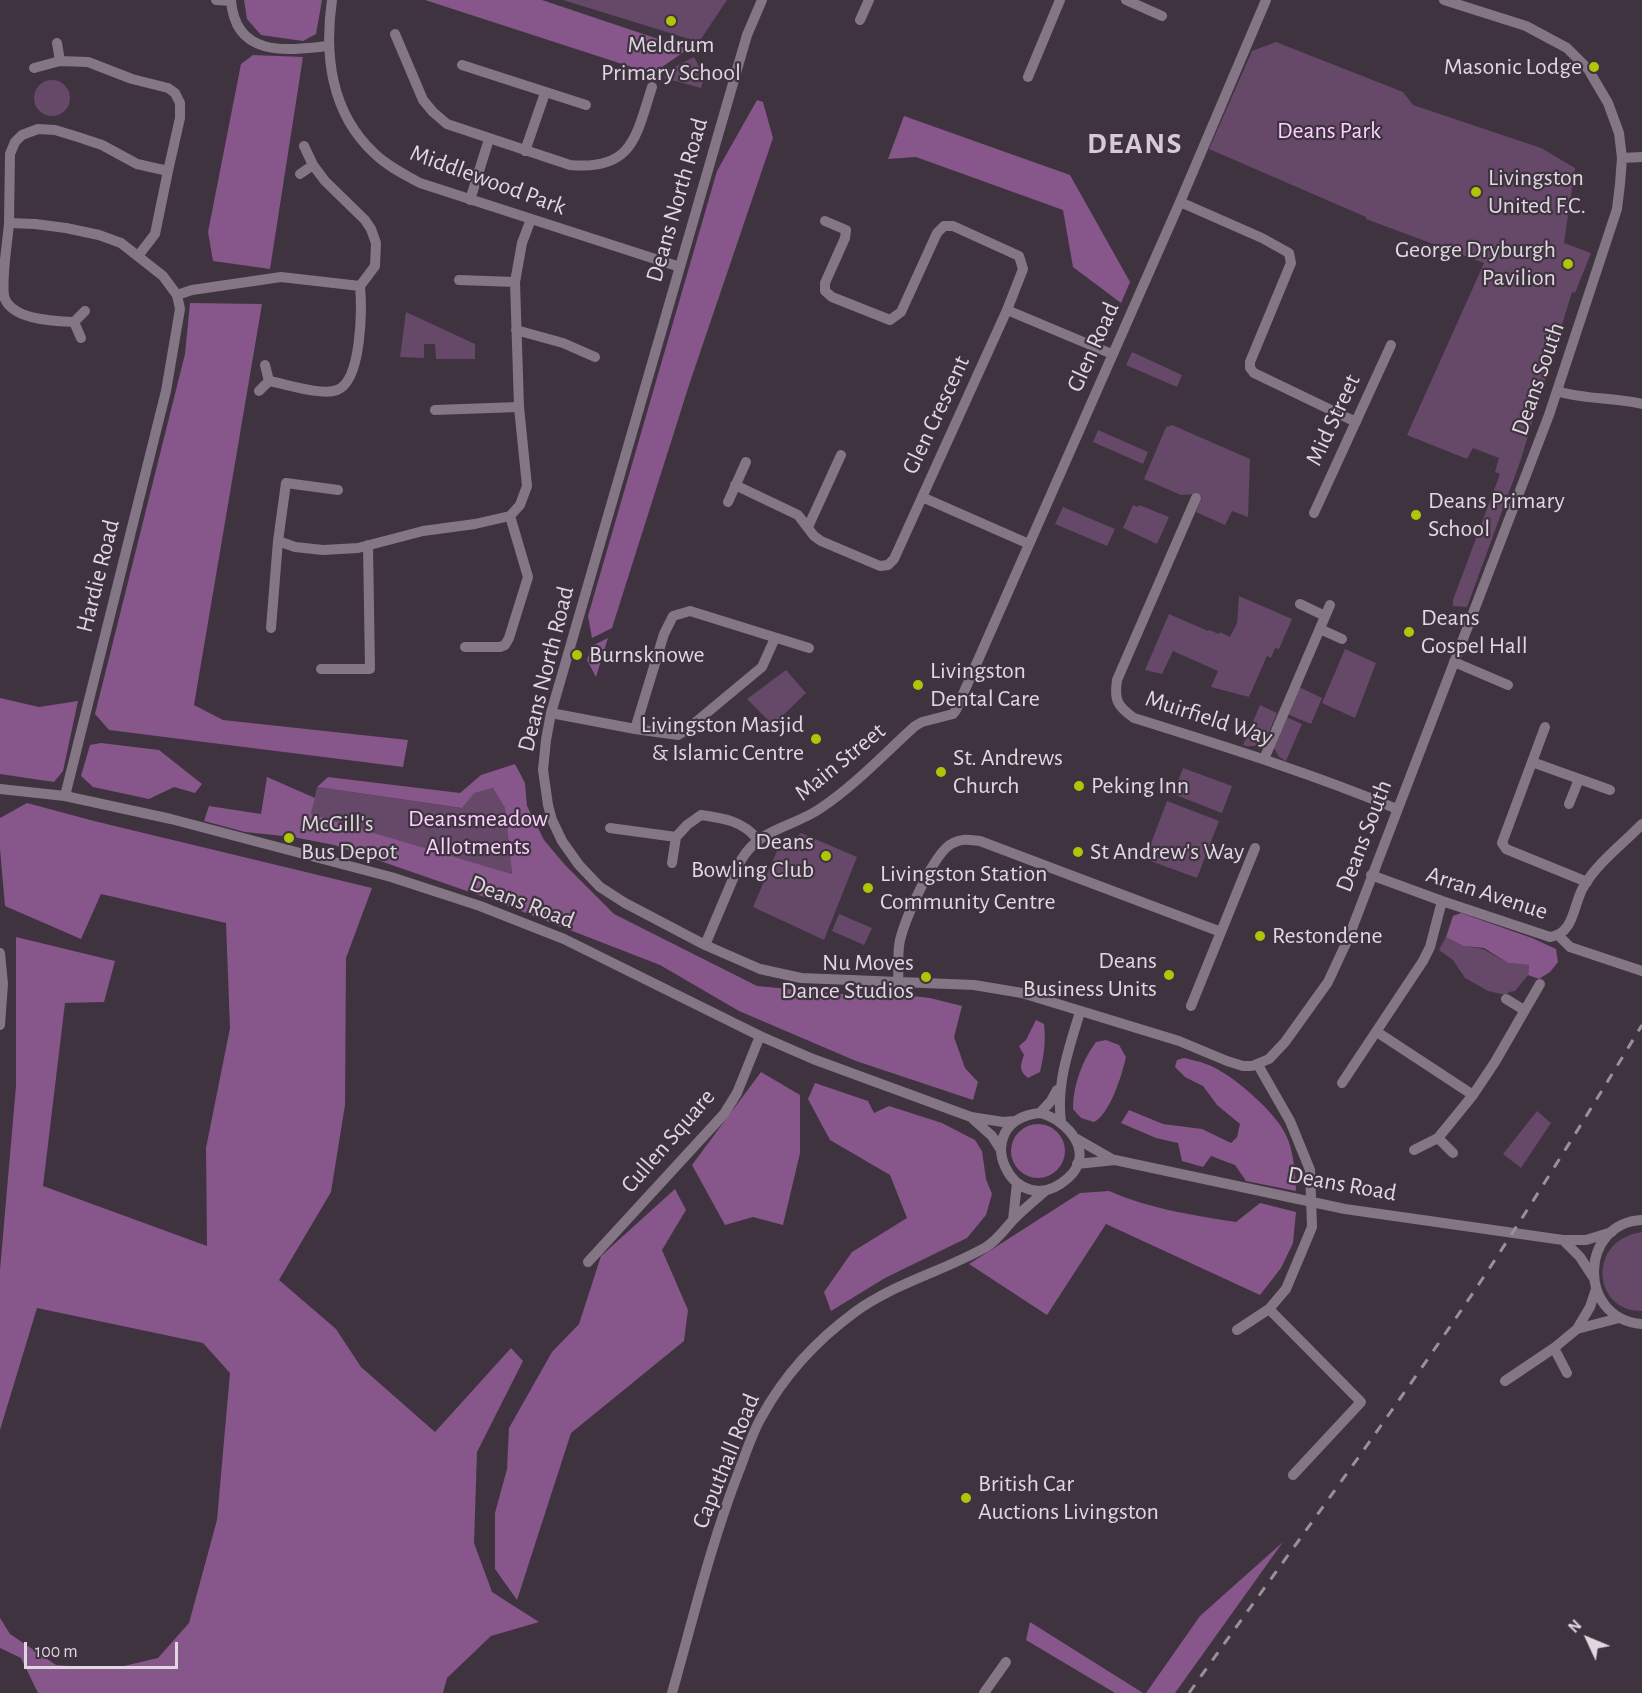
<!DOCTYPE html>
<html>
<head>
<meta charset="utf-8">
<style>
  body { margin:0 }
  #map { position:relative; width:1642px; height:1693px; overflow:hidden; background:#3f3340; font-family:"Alegreya Sans",sans-serif }
  canvas { display:block }
  .north { position:absolute; left:1558px; top:1609px; width:60px; height:60px; -webkit-text-stroke:4px #3f3340; paint-order:stroke; rotate:314deg; font-size:16px; font-weight:700; line-height:24px; text-align:center; color:#dfd8e0 }
  .north::after { content:''; display:block; margin:auto; width:21px; height:27px; background:#dfd8e0; clip-path:polygon(50% 0,100% 100%,50% 72%,0 100%) }
  .scale { position:absolute; left:24px; top:1642px; width:154px; height:27px; box-sizing:border-box; border:3px solid #dfd8e0; border-top:0; padding-left:8px; font-size:18px; line-height:21px; white-space:nowrap; color:#dfd8e0; -webkit-text-stroke:4px #3f3340; paint-order:stroke }
</style>
</head>
<body>
<div id="map">
<canvas width="1642" height="1693"></canvas>
<div class="north">N</div>
<div class="scale">100 m</div>
</div>
<script>
const context = document.querySelector('canvas').getContext('2d');
context.lineJoin = 'round';
function paint(path, color) {
  context.fillStyle = color;
  context.fill(path, 'evenodd');
}
function strokePath(path, color, width, dash) {
  context.strokeStyle = color;
  context.lineWidth = width;
  context.lineCap = dash ? 'butt' : 'round';
  context.setLineDash(dash || []);
  context.stroke(path);
}
function label(font, color, halo, rows, align = 'center') {
  context.font = font + ' "Alegreya Sans",sans-serif';
  context.lineWidth = 4.5;
  context.setLineDash([]);
  context.textBaseline = 'middle';
  context.strokeStyle = halo;
  context.fillStyle = color;
  for (const [text, x, y, turn = 0] of rows) {
    context.save();
    context.translate(x, y);
    context.rotate((+turn || 0) * Math.PI / 180);
    context.textAlign = isNaN(turn) ? turn : align;
    if (halo) context.strokeText(text, 0, 0);
    context.fillText(text, 0, 0);
    context.restore();
  }
}
const green = new Path2D(`
  M563,0h164l-28,42z
  M1276,42l127,50 10,13 128,43 34,20 -11,75 27,10 -16,40 -3,-1 -52,170 -53,145 -14,-1v-6l47,-126 -5,-2 4,-14 -26,-10 -6,11 -60,-24 77,-172 -118,-44v-2l-157,-68 43,-98z
  M694,57l11,20 -4,11 -37,-10 3,-7z
  M34 98a18 18 0 1 1 36 0a18 18 0 1 1-36 0Z
  M406,312l69,32v15h-39l-1,-15h-11v14l-24,-1z
  M1132,352l50,23 -5,12 -51,-22z
  M1172,425l78,34 -2,58 -16,-6 -7,14 -29,-13 6,-15 -7,-3 -14,1 -37,-16 22,-52z
  M1098,430l50,22 -5,12 -50,-22z
  M1133,505l5,2 1,-2 30,12 -12,27 -34,-16z
  M1063,507l52,22 -8,17 -52,-22z
  M1239,596l53,23 -13,30 -4,-1 -4,10 -4,-2 -18,41 -38,-10 7,-16 -45,-20 -11,23 -17,-4 24,-56 39,17 1,-1 10,4 1,-2 10,5 7,-14z
  M1345,649l31,14 -21,55 -33,-15z
  M786,670l20,23 -33,32 -26,-26z
  M1299,687l23,11 -11,26 -24,-10z
  M1260,705l17,8c-7,16 -12,39 -34,32z
  M1286,717l16,7 -16,37 -7,-4 -5,-9z
  M1183,768l49,18 -10,27 -49,-19z
  M317,787l144,21 13,-16 20,-4 11,20 7,66 -201,-60z
  M1167,801l52,20 -22,57 -52,-19z
  M801,833l56,24 -33,83 -71,-33 30,-70h14z
  M839,914l33,14 -8,17 -32,-14z
  M1446,937l17,9 20,3 25,14 21,2 -1,10 -13,16 -6,1 -3,3 -18,-4 -23,-13 -12,-18 -14,-10z
  M1537,1111l14,12 -30,45 -18,-14z
  M1642,1232v79c-49,1 -56,-71 0,-79z`);
const forest = new Path2D(`
  M244,0h78l-6,34 -13,7 -42,-6 -14,-16z
  M425,0h117l146,49 -26,18 -6,8z
  M253,55l50,2 -33,212 -57,-8 -5,-29 33,-168z
  M757,100l6,2 10,36 -83,244 -78,246 -20,10 -4,-22 129,-445z
  M904,116l166,59 60,107 -9,21 -48,-36 -10,-57 -147,-53 -28,2z
  M190,303l72,1 -68,401 29,15 185,20 -5,27 -294,-37 -14,-16 90,-360z
  M608,638l-12,39 -9,-17 5,-14z
  M0,698l39,9 39,-6 -15,70 -9,11 -54,-8z
  M101,743l58,7 43,34 -7,9 -21,-6 -25,12 -56,-12 -12,-11 9,-31z
  M515,764l10,19 2,23 17,34 21,25 49,49 143,72 84,8 46,-1 43,5 32,8 -8,31 11,31 13,14 -5,18 -117,-39 -117,-50 -79,-46 -170,-66 -156,-54 -41,-8 -48,-5 -41,-11 5,-15 52,8 6,-37 48,21 -4,16 201,60 -7,-66 -12,-20 -19,5 -12,15 -145,-21 11,-10 132,16 21,-18z
  M27,803l67,18 278,67 -26,70 -1,147 -14,87 -52,88 57,49 25,38 74,65 76,-84 12,13 -46,91 -3,91 18,49 47,30 -48,14 -44,42 -4,15h-405l-17,-35 -21,-10v-30l10,16 46,31 55,4 47,-11 31,-35 28,-103 13,-147 -27,-30 -166,-35 -37,122v-160l16,-184v-149l99,24 -11,41 -39,1 -22,183 164,60 -1,-98 24,-120 -4,-105 -125,-29 -20,45 -76,-33 -5,-57v-31z
  M1461,913l71,25 24,11 2,13 -8,10 -11,7 -11,-4 1,-10 -21,-2 -24,-15 -21,-2 -17,-9 7,-21z
  M1036,1020l8,4c2,17 0,31 -4,48l-12,6c-9,-7 -8,-12 -4,-23l-5,-9 7,-6z
  M1106,1040l13,5 7,12c-4,18 -16,57 -32,65l-13,-4 -8,-9c0,-24 9,-48 23,-67z
  M1184,1058c7,2 15,3 22,6 24,8 68,47 79,69 9,17 10,40 11,58l-50,-10 -11,-16 -24,-9 -8,11 -21,-6 -4,-18 -22,-5 -35,-15 8,-13 34,14 39,5 29,14 6,-6 3,-13 -23,-19 -14,-19 -18,-9 -10,-10 2,-7z
  M761,1072l39,23v58l-17,72 -30,-8 -28,8 -33,-60z
  M815,1083l53,18 6,12 15,-7 53,17 33,17 7,11 4,28 6,15 -6,21 -19,23 -82,40 -54,33 -7,-19 28,-40 55,-34 -17,-43 -60,-35 -22,-41z
  M1011 1151a27 27 0 1 1 54 0a27 27 0 1 1-54 0Z
  M675,1189l11,21 -24,40 26,60 -4,31 -113,92 -54,167 -22,-31v-56l12,-44 2,-41 43,-76 27,-28 22,-68z
  M1109,1191c41,18 83,24 127,31l24,-19 36,9 -3,31 -12,25 -21,27 -154,-71 -59,91 -78,-51 111,-71z
  M1283,1542l-108,151h-29l54,-77z
  M1030,1622l113,71h-28l-89,-53z`);
const minor = new Path2D(`
  M216,0l15,1
  M231,0c4,57 54,51 97,46
  M332,0c-8,55 -1,113 42,153 13,13 30,21 46,30l260,84
  M762,0l-15,35 -196,678 -5,27 -3,30 5,35 4,15 10,21 17,24 21,22 25,16 80,42 55,24 41,9 173,7 48,8 157,48 48,20 16,5h9l17,-7 16,-17 43,-60 20,-43 201,-524 68,-206 3,-25 2,-26 -3,-25 -11,-30 -20,-34 -21,-21 -41,-22 -82,-26
  M1126,0l36,16
  M860,20l9,-20
  M395,34l28,66 10,12 14,12 123,41c63,6 66,-29 82,-78
  M57,43l3,18
  M462,65l124,40
  M1028,77l32,-77
  M525,151l20,-58
  M1622,158l20,-1
  M300,174l13,-9
  M470,200l19,-61
  M1180,202l82,36 27,15 2,10 -41,99v6l4,5 102,49
  M9,223l1,-69 5,-12 7,-7 16,-6 17,1 23,7 24,8 35,19 31,7 12,-53v-15l-5,-10 -7,-5 -36,-9 -44,-17 -28,-1 -26,7
  M138,256l17,-22 13,-63
  M459,280l56,2
  M177,295l15,-5 89,-13 79,9 15,-20 1,-23 -5,-14 -6,-9 -40,-39 -12,-16 -9,-19
  M1007,310l105,44
  M74,322l7,16
  M516,330l47,13 32,14
  M265,365l4,16
  M259,391l10,-10c17,3 53,15 68,9 25,-9 25,-82 23,-104
  M1557,391c28,9 57,6 85,13
  M435,410l84,-3
  M735,485l63,30 16,21 7,5 59,25 8,-1 6,-6 113,-249 16,-41 -4,-13 -66,-30h-9l-7,7 -36,79 -11,8 -58,-23 -7,-6v-8l20,-45 1,-8 -21,-9
  M922,497l107,47
  M1196,498l-79,182c-3,20 0,26 17,38 89,28 177,55 263,91
  M728,502l18,-40
  M1314,513l77,-168
  M808,527l33,-72
  M278,541l17,6 28,3 35,-2 65,-17 52,-7 35,-8 10,-11 7,-19 -8,-79 -4,-125 7,-39 9,-24
  M1300,604l25,12
  M271,628l7,-87 8,-58 52,7
  M1320,629l22,10
  M465,647h35l5,-2 4,-7 19,-61 -18,-61
  M1454,662l54,23
  M321,669h49l-2,-124
  M551,713l84,16 43,6 7,-4 77,-64 13,-29
  M1545,727l-43,116 4,6 81,33
  M635,729l29,-95 9,-18 17,-5 119,37
  M1264,759l66,-154
  M1532,762l78,28
  M0,789l65,7 106,23 220,58 89,29 84,33 196,97 53,23 158,58 32,5 12,-1
  M65,796l101,-405 14,-82 -3,-14 -14,-19 -42,-33 -22,-8 -33,-7 -31,-4 -26,-1c-1,16 -9,63 -4,76 9,21 49,22 69,23l11,-11
  M1569,804l10,-25
  M610,828l66,9 11,-12 14,-10c22,3 42,6 56,24
  M672,863l4,-26
  M1371,875l71,26 108,36c25,-3 23,-34 34,-51 14,-24 39,-42 58,-62
  M1559,936l11,11 72,24
  M705,945l36,-85c20,-33 51,-32 80,-52 34,-23 63,-54 94,-82l7,-4 31,-8 3,-4 224,-508 86,-202
  M0,953l3,31 -3,41
  M898,983c1,-14 -1,-29 2,-43 5,-20 34,-89 53,-97 10,-5 17,-3 27,-2l241,91
  M1506,999l18,11
  M1191,1006l64,-158
  M1377,1032l96,63 22,-33 45,-78
  M1258,1065l32,56 20,49 2,57 -26,62 -17,20
  M1342,1083l81,-122 7,-14 12,-46
  M1040,1113c28,7 56,40 28,65 -54,49 -104,-57 -28,-65z
  M1040,1113l11,-12 6,-11
  M973,1119l19,17 9,14
  M1061,1122c-5,-38 8,-74 19,-110
  M1438,1138l15,15
  M1077,1139l35,20
  M1414,1150l24,-12 35,-43
  M1077,1164l38,-4 230,49 218,31h23l26,-8
  M1013,1220l4,-37
  M1642,1220c-63,3 -65,99 0,104
  M1563,1240l17,17 13,20
  M588,1262l136,-148 13,-21 23,-57
  M1596,1289l-6,18 -13,22 42,-11
  M1237,1330l32,-21 92,93 -68,73
  M1554,1348l13,25
  M1505,1381l49,-33 23,-19
  M672,1693c21,-74 39,-150 67,-222 7,-18 13,-38 23,-55 23,-42 55,-76 93,-104 40,-29 89,-41 131,-65 12,-7 19,-19 29,-29 9,-9 20,-18 30,-27
  M984,1693l22,-31`);
const rail = new Path2D(`
  M1189,1693c99,-139 201,-276 296,-418 54,-82 106,-166 157,-250`);
const markers = [
  [671,21,6,"#afc506"],
  [1594,67,6,"#afc506"],
  [1476,192,6,"#afc506"],
  [1568,264,6,"#afc506"],
  [1416,515,6,"#afc506"],
  [1409,632,6,"#afc506"],
  [577,655,6,"#afc506"],
  [918,685,6,"#afc506"],
  [816,739,6,"#afc506"],
  [941,772,6,"#afc506"],
  [1079,786,6,"#afc506"],
  [289,838,6,"#afc506"],
  [1078,852,6,"#afc506"],
  [826,856,6,"#afc506"],
  [868,888,6,"#afc506"],
  [1260,936,6,"#afc506"],
  [1169,975,6,"#afc506"],
  [926,977,6,"#afc506"],
  [966,1498,6,"#afc506"]
];
const poiNames = [
  ["Meldrum",671,45,"center"],
  ["Primary School",671,73,"center"],
  ["Masonic Lodge",1582,67,"right"],
  ["Livingston",1488,178],
  ["United F.C.",1488,206],
  ["George Dryburgh",1556,250,"right"],
  ["Pavilion",1556,278,"right"],
  ["Deans Primary",1428,501],
  ["School",1428,529],
  ["Deans",1421,618],
  ["Gospel Hall",1421,646],
  ["Burnsknowe",589,655],
  ["Livingston",930,671],
  ["Dental Care",930,699],
  ["Livingston Masjid",804,725,"right"],
  ["& Islamic Centre",804,753,"right"],
  ["St. Andrews",953,758],
  ["Church",953,786],
  ["Peking Inn",1091,786],
  ["McGill's",301,824],
  ["Bus Depot",301,852],
  ["Deans",814,842,"right"],
  ["Bowling Club",814,870,"right"],
  ["St Andrew's Way",1090,852],
  ["Livingston Station",880,874],
  ["Community Centre",880,902],
  ["Restondene",1272,936],
  ["Deans",1157,961,"right"],
  ["Business Units",1157,989,"right"],
  ["Nu Moves",914,963,"right"],
  ["Dance Studios",914,991,"right"],
  ["British Car",978,1484],
  ["Auctions Livingston",978,1512]
];
const parkNames = [
  ["Deans Park",1329,131],
  ["Deansmeadow",478,819],
  ["Allotments",478,847]
];
const streetNames = [
  ["Middlewood Park",488,180,20],
  ["Deans North Road",677,200,-74],
  ["Glen Road",1093,347,-66],
  ["Deans South",1538,379,-71],
  ["Glen Crescent",936,415,-65],
  ["Mid Street",1333,420,-65],
  ["Hardie Road",98,576,-76],
  ["Deans North Road",546,669,-76],
  ["Muirfield Way",1209,718,18],
  ["Main Street",840,762,-39],
  ["Deans South",1364,836,-69],
  ["Arran Avenue",1487,893,18],
  ["Deans Road",522,902,21],
  ["Cullen Square",668,1141,-49],
  ["Deans Road",1342,1184,10],
  ["Caputhall Road",726,1461,-68]
];
const districtNames = [
  ["DEANS",1135,144]
];
paint(green, '#664868');
paint(forest, '#87568a');
strokePath(minor, '#847685', 10);
strokePath(rail, '#9a909b', 3, [10, 10]);
for (const [x, y, r, color] of markers) {
  const dot = new Path2D();
  dot.arc(x, y, r, 0, 2 * Math.PI);
  context.fillStyle = color;
  context.fill(dot);
  strokePath(dot, '#3f3340', 2);
}
label('24px', '#dfd8e0', '#3f3340', poiNames, 'left');
label('24px', '#fcd1ff', '#3f3340', parkNames);
label('24px', '#dfd8e0', '#3f3340', streetNames);
context.letterSpacing = '1.5px';
label('bold 30px', '#d8c9d9', '#3f3340', districtNames);
context.letterSpacing = '0px';
</script>
</body>
</html>
